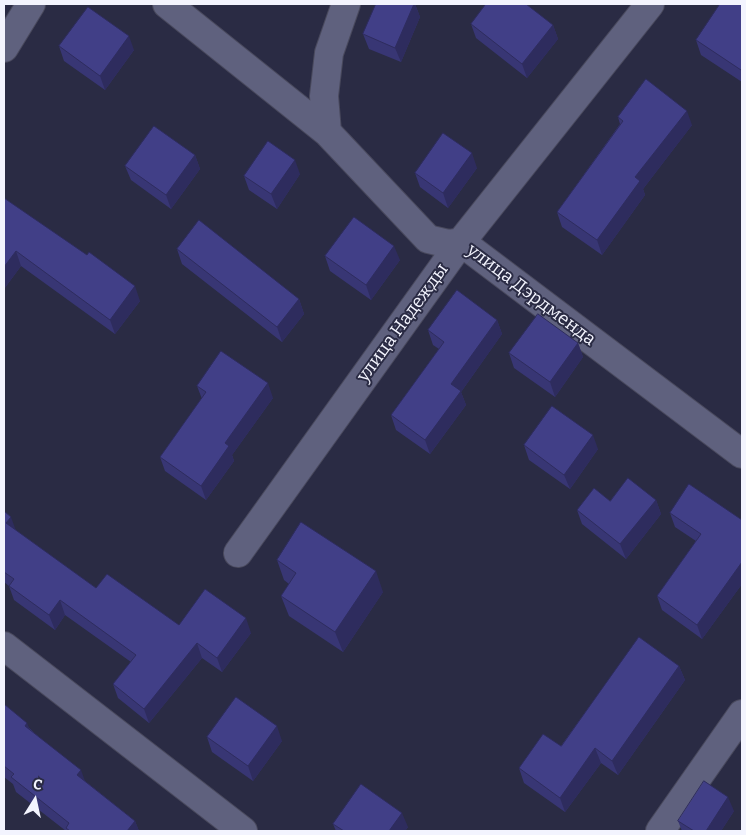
<!DOCTYPE html>
<html>
<head>
<meta charset="utf-8">
<style>
  body { margin:0 }
  #map { position:relative; width:746px; height:835px; overflow:hidden; background:#2a2b44; font-family:Bitter,serif }
  canvas { display:block }
  .frame { position:absolute; inset:0; border:5px solid #f3f4fe; pointer-events:none }
  .north { position:absolute; left:10px; top:775px; width:50px; height:50px; -webkit-text-stroke:4px #2a2b44; paint-order:stroke; rotate:10deg; font-size:14px; font-weight:700; line-height:20px; text-align:center; color:#f3f4fe }
  .north::after { content:''; display:block; margin:auto; width:18px; height:22px; background:#f3f4fe; clip-path:polygon(50% 0,100% 100%,50% 72%,0 100%) }
</style>
</head>
<body>
<div id="map">
<canvas width="746" height="835"></canvas>
<div class="frame"></div>
<div class="north">С</div>
</div>
<script>
const context = document.querySelector('canvas').getContext('2d');
context.lineJoin = 'round';
function strokePath(path, color, width, dash) {
  context.strokeStyle = color;
  context.lineWidth = width;
  context.lineCap = dash ? 'butt' : 'round';
  context.setLineDash(dash || []);
  context.stroke(path);
}
function paint(path, color) {
  context.fillStyle = color;
  context.fill(path, 'evenodd');
}
function label(font, color, halo, rows, align = 'center') {
  context.font = font + ' Bitter,serif';
  context.lineWidth = 4;
  context.setLineDash([]);
  context.textBaseline = 'middle';
  context.strokeStyle = halo;
  context.fillStyle = color;
  for (const [text, x, y, turn = 0] of rows) {
    context.save();
    context.translate(x, y);
    context.rotate((+turn || 0) * Math.PI / 180);
    context.textAlign = isNaN(turn) ? turn : align;
    if (halo) context.strokeText(text, 0, 0);
    context.fillText(text, 0, 0);
    context.restore();
  }
}
const street = new Path2D(`
  M167,4l160,128 101,107 21,5 12,-2 281,212
  M4,48l27,-44
  M327,132l-3,-36 5,-43 17,-49
  M238,553l223,-311 189,-238
  M4,646l239,185
  M660,831l82,-117`);
const wall = new Path2D(`
  M376,4h39l5,13 -19,45 -32,-13 -6,-15z
  M742,5v77l-41,-27 -5,-15z
  M471,24l82,1 5,14 -31,39 -51,-40z
  M59,46l75,4 -29,40 -41,-29z
  M618,117l74,8 -49,64 2,6 -43,60 -40,-28 -5,-15 63,-88z
  M195,155l5,14 -29,40 -40,-29 -6,-14z
  M477,168l-29,40 -28,-21 -5,-14z
  M300,174l-23,35 -28,-19 -5,-14z
  M4,198l136,103 -25,33 -94,-68 -17,23z
  M177,249l122,50 5,15 -22,28 -100,-78z
  M325,256l75,4 -29,40 -41,-29z
  M497,320l5,14 -41,58 5,13 -36,49 -34,-24 -5,-15 48,-66 -6,-4 -5,-15z
  M578,343l5,14 -28,40 -41,-29 -5,-15z
  M197,386l76,12 -41,57 2,6 -28,39 -41,-29 -5,-14 42,-58z
  M524,445l74,4 -28,40 -41,-29z
  M656,500l5,14 -35,45 -44,-35 -5,-14 33,-9z
  M4,511l12,20 80,57 83,37 72,8 -29,39 -20,-14 -53,65 -31,-25 -5,-14 18,-22 -66,-47 -10,15 -41,-30 -5,-14 -5,-4z
  M670,513l72,7v64l-40,55 -40,-29 -5,-14 39,-55 -21,-14z
  M277,560l106,32 -40,60 -54,-36 -8,-20 8,-12 -5,-4z
  M679,666l6,14 -67,95 -17,-12 -36,49 -41,-29 -5,-15 42,-22z
  M4,704l81,77 50,40 4,10h-73l-50,-39 -3,-8 -9,-7z
  M207,737l75,4 -29,40 -41,-29z
  M734,811l-13,20h-39l-4,-10z
  M333,824l75,3 -3,4h-69z`);
const shadedWall = new Path2D(`
  M414,4h1l5,13 -19,45 -6,-14z
  M553,25l5,14 -31,39 -5,-14z
  M129,36l5,14 -29,40 -5,-14z
  M687,111l5,14 -49,64 2,6 -43,60 -5,-15 38,-63z
  M472,153l5,15 -29,40 -5,-15z
  M195,155l5,14 -29,40 -5,-14z
  M295,160l5,14 -23,35 -6,-15z
  M394,246l6,14 -29,40 -5,-15z
  M16,251l5,15 -17,23v-22z
  M135,286l5,15 -25,33 -5,-14z
  M299,299l5,15 -22,28 -5,-15z
  M497,320l5,14 -41,58 5,13 -36,49 -5,-14 26,-56z
  M578,343l5,14 -28,40 -5,-15z
  M268,383l5,15 -41,57 2,6 -28,39 -5,-14 24,-43z
  M593,435l5,14 -28,40 -6,-14z
  M656,500l5,14 -35,45 -6,-15z
  M11,517l5,14 -10,-8z
  M742,562v22l-40,55 -5,-14z
  M376,571l7,21 -40,60 -8,-20z
  M60,600l5,15 -10,15 -6,-15z
  M246,618l5,15 -29,39 -5,-14z
  M197,643l5,15 -53,65 -5,-14z
  M679,666l6,14 -67,95 -6,-14z
  M27,723l6,14 -8,-11z
  M277,726l5,15 -29,40 -5,-15z
  M595,748l6,15 -36,49 -5,-14z
  M81,770l5,14 -9,-9z
  M728,797l6,14 -13,20h-15z
  M402,813l6,14 -3,4h-16z
  M135,821l4,10h-12z`);
const building = new Path2D(`
  M376,4h38l-19,44 -32,-14z
  M486,4h40l27,21 -31,39 -51,-40z
  M720,4h20l2,1v63l-1,2 -45,-30z
  M88,7l41,29 -29,40 -41,-30z
  M646,79l41,32 -52,66 5,4 -43,59 -40,-28 66,-91 -5,-4z
  M154,126l41,29 -29,40 -41,-29z
  M443,133l29,20 -29,40 -28,-20z
  M268,141l27,19 -24,34 -27,-18z
  M4,198l83,57 2,-3 46,34 -25,34 -94,-69 -12,16z
  M354,217l40,29 -28,39 -41,-29z
  M199,220l100,79 -22,28 -100,-78z
  M457,290l40,30 -46,64 10,7 -36,49 -34,-25 53,-73 -16,-12z
  M538,314l40,29 -28,39 -41,-29z
  M221,351l47,32 -43,60 4,3 -28,40 -41,-29 46,-65 -9,-6z
  M552,406l41,29 -29,40 -40,-30z
  M628,478l28,22 -36,44 -43,-34 17,-22 16,13z
  M689,484l53,36v42l-45,63 -40,-29 44,-62 -31,-21z
  M4,511l7,6 -5,6 90,65 11,-14 72,51 26,-36 41,29 -29,40 -20,-15 -53,66 -31,-25 23,-29 -76,-55 -11,15 -40,-29 5,-7 -10,-7z
  M301,522l75,49 -41,61 -54,-36 15,-23 -19,-13z
  M639,637l40,29 -67,95 -17,-13 -35,50 -41,-30 24,-34 18,12z
  M236,697l41,29 -29,40 -41,-29z
  M4,704l23,19 -2,3 56,44 -4,5 58,46 -8,10h-57l-4,-3 3,-5 -58,-46 3,-3 -10,-8z
  M704,781l24,16 -22,34h-12l-16,-10z
  M361,784l41,29 -13,18h-45l-11,-7z`);
const streetNames = [
  ["улица Дэрдменда",531,295,37],
  ["улица Надежды",403,323,-54]
];
strokePath(street, '#49495d', 30);
strokePath(street, '#5f617e', 28);
paint(wall, '#383674');
paint(shadedWall, '#2e2c5e');
paint(building, '#413f87');
strokePath(building, '#2e2c5e', 1);
label('18px', '#f3f4fe', '#2a2b44', streetNames);
</script>
</body>
</html>
